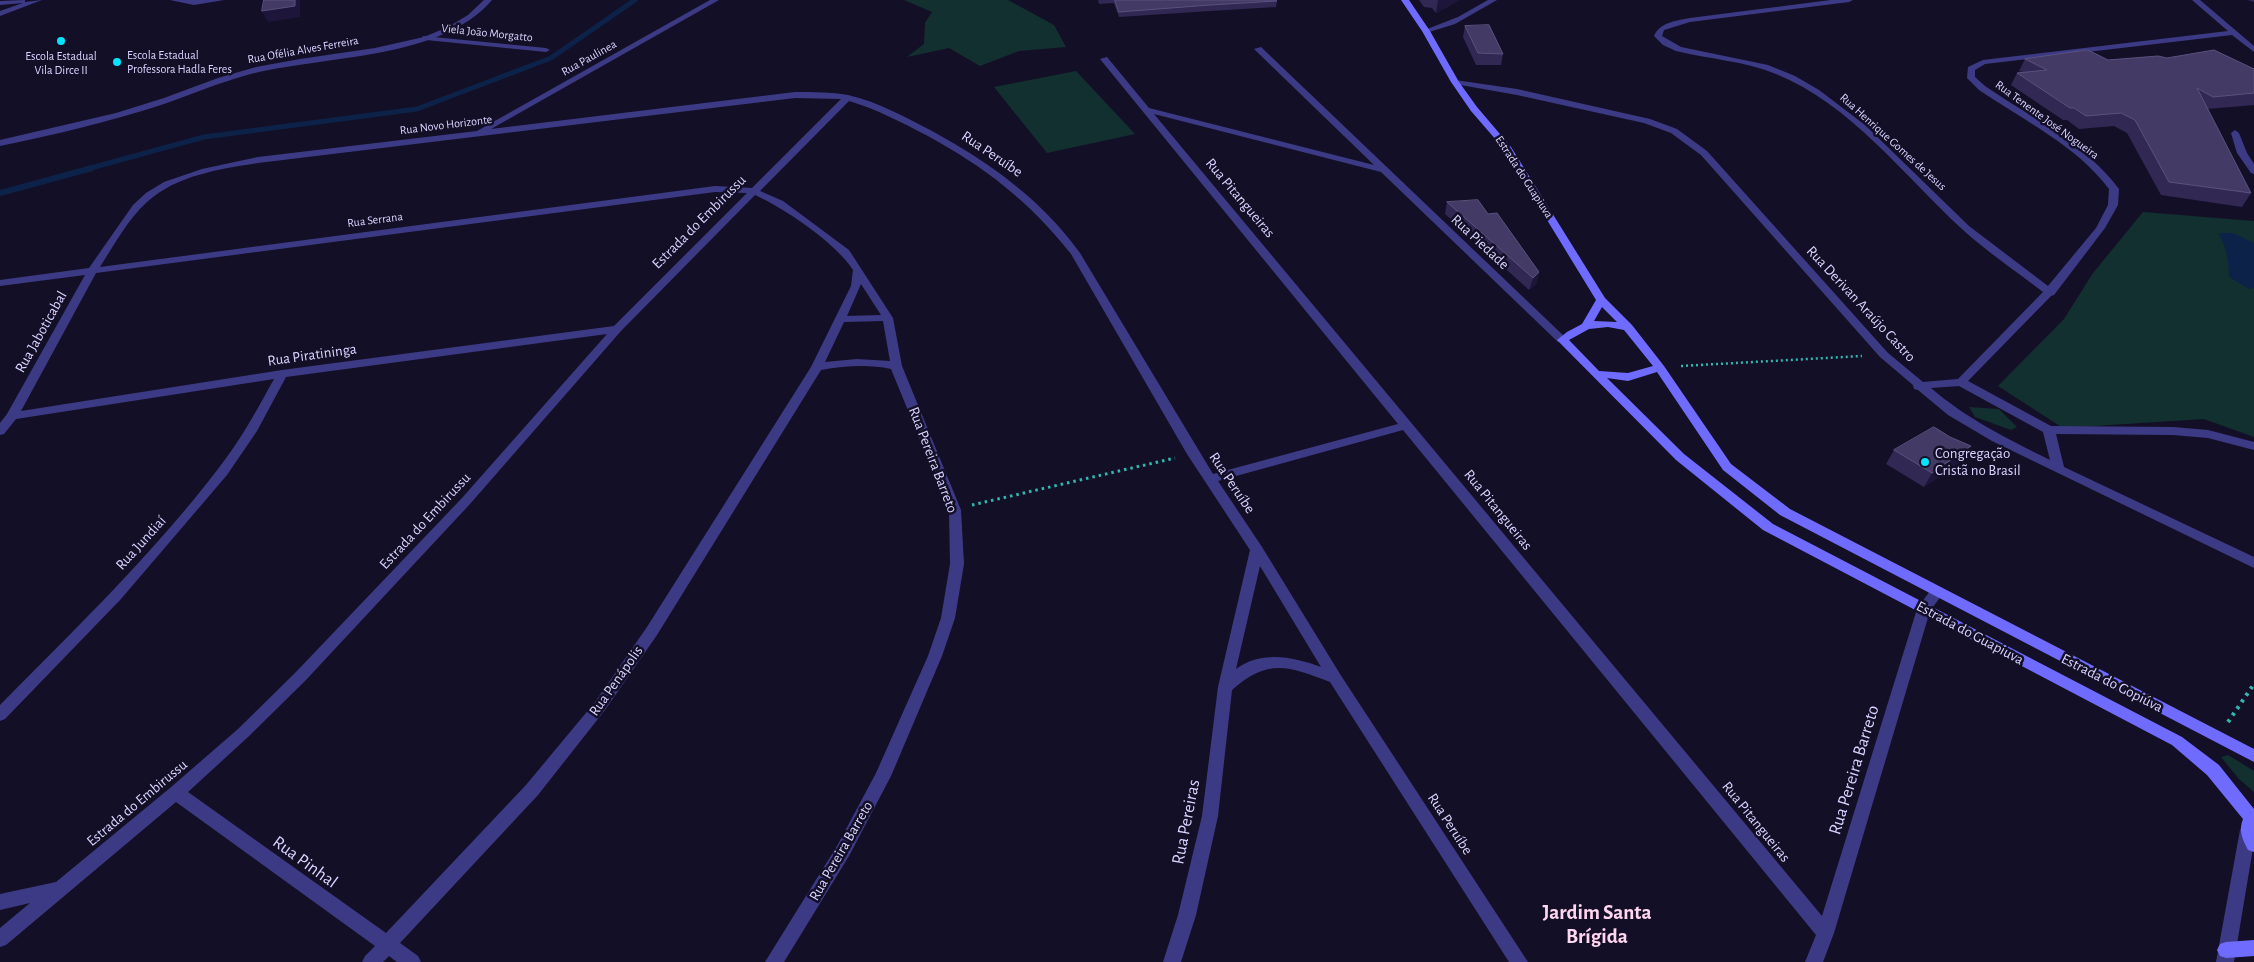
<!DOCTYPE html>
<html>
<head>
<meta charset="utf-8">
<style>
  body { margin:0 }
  canvas { display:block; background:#130f26 }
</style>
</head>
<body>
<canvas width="2254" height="962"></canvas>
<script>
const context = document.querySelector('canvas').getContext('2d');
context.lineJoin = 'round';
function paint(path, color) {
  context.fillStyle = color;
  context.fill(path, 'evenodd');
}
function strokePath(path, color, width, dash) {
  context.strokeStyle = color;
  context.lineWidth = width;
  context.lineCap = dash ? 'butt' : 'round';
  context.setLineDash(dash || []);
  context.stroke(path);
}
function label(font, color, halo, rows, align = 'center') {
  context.font = font + ' "Alegreya Sans",sans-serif';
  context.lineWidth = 5;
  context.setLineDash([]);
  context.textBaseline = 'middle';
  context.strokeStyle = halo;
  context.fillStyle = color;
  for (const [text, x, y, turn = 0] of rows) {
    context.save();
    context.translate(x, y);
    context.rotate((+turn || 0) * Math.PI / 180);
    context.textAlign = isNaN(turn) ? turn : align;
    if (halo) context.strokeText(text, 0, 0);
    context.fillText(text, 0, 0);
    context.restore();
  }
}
const green = new Path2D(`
  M904,0h104l46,25 12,22 -47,4 -39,15 -31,-18 -42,9 17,-13 1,-21 7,-11z
  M1076,71l59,63 -88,19 -53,-66z
  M2143,212l111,9v216l-50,-18 -141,9 -65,-42 66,-67 29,-46z
  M1969,407l30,2 18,18 -6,3 -36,-13z
  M2228,755l26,16v21l-15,-13 -18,-22z`);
const water = new Path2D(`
  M2218,233h15l21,10v45l-5,1 -20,-12c-1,-17 -2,-30 -11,-44z`);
const streamFar1 = new Path2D(`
  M87,169l117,-32 213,-28 134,-51 84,-58`);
const stream = new Path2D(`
  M0,193l92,-25`);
const pathFar2 = new Path2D(`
  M1681,366l181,-10`);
const pathFar1 = new Path2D(`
  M972,505l203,-47`);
const path = new Path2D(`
  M2228,722l26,-38`);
const lane = new Path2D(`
  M423,36l123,12 4,2 -4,2 -120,-12 -4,-2z
  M2235,130l4,3 8,20 7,11v10l-3,-1 -14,-20 -6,-20z`);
const street = new Path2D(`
  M25,0v2l17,-2 -42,16v-5l23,-8 -23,2v-4z
  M170,0h54l-30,5z
  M484,0h8c-52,61 -171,55 -245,75 -29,8 -57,20 -86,30 -53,17 -107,30 -161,41v-6l116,-27 48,-15 54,-20 38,-11 44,-8 75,-11 49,-11 24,-10 20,-12z
  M710,0h9l-228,129 304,-37c18,0 36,0 53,3 30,7 57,22 84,36 57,31 109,68 148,122l133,221 185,-50 -298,-365 7,-2 42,51 225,57 -120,-116 7,-2 305,291 1,2 -1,2h-8l-177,-170 -227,-58 668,802 95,-307 15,-21h10l2,4 -14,19 -96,322 -11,29h-18l11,-27 -413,-505 -185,51 44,66 78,127 188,288h-19l-179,-280c-42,-16 -62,-24 -98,8l-14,126 -22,99 -15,47h-18l15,-47 24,-99 16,-129 32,-137 -63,-96 -116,-200c-42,-53 -86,-87 -145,-119 -25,-13 -50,-26 -77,-34l-89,90 23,10 66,49 44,68 9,48 59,144 3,54 -9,54 -13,38 -51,120 -42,80 -65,106h-19l72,-116 39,-73 52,-117 13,-38 9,-54 -1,-54 -58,-141c-23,-5 -47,-3 -70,1l-164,265 -52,75 -67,85 -138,148 18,13 3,6h-24l-8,-6 -6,6h-21l3,-6 10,-10 -199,-144 -170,143 -6,2v-19l30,-25 -30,7v-16l56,-12 114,-94 68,-59 57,-56 167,-175 145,-164 -321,43 -29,54 -30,44 -106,124 -116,120 -5,2v-16c75,-76 153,-151 218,-236 22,-28 39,-59 56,-90l-258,40 -12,15 -4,1v-12l7,-9 78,-139 -85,11v-6l89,-12 44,-63 13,-12 18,-11 38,-13 56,-12 219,-26zM795,98l46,1 -89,89 -37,-2 -615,81c14,-22 28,-48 47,-65 30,-27 73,-33 111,-39zM715,192l32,1 -133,133 -332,44 -261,41 75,-138zM755,195c29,13 81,48 98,75l-2,16 -40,81 -164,260 -52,75 -69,83 -140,148 -198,-141 60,-55 57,-56 165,-177 151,-173zM861,284l20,31 -34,1zM883,321l7,40 -33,-2 -32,3 19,-40zM1260,566l61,101c-28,-10 -59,-17 -85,2z
  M1488,0h9l-42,24 -29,9 -4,-2 36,-14z
  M1831,0h22l-4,2 -159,20 -26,8 -2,6 19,11 87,18 27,11 24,14 46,35 104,101 79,60 48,-58 12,-23 1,-16c-32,-43 -86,-69 -130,-99l-12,-12 1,-11 15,-7 245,-29 -36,-31h8l54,46v6l-22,-17 -247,29 -10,6v7l10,9c45,31 101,58 134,103l-1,16 -13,23 -51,67 -3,1 -83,85 83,45 122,1 35,3 46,12v8l-46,-12 -35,-3 -117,-1 8,33 190,90v11l-262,-127 -44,-26 -30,-25 -4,-1 -1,-4 -33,-28 -179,-202 -30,-22 -27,-10 -127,-28 -62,-11 -4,-2 4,-2 62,9 133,30 27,10 30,22 181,202 35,29 35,-3 85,-87c-27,-21 -56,-40 -81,-63 -59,-54 -110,-124 -186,-155 -32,-13 -67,-15 -100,-23l-13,-6 -9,-9c6,-14 22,-15 36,-18zM1959,386l84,46 7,28c-42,-21 -83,-41 -119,-72z
  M2248,823l6,2v17l-20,120h-18l24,-132 2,-5z`);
const secondary = new Path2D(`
  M1401,0h8l21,31 29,51 18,25 34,40 94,151 27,27 32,41 67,98 59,45 464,240v13l-474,-247 -57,-45 -66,-98 -29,9 -21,-3 77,76 89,70 409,213 37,28 35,44v43l-6,-2c-5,-10 -10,-19 -5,-31l-36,-44 -35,-30 -409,-215 -87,-70 -119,-120 10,-8 15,-8 14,-24 -93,-152 -32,-37 -20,-29 -29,-51zM1602,307l15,15 -23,-1zM1608,327l16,3 29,36 -25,7 -29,-2 -30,-31 20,-11z
  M2254,940v16l-28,2 -6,-2 -3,-6 3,-6 6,-2z`);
const wall = new Path2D(`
  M1098,0h178l1,1 -1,6 -66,4 -91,6 -5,-14 -15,1z
  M1419,0h41l-24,13 -4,-5 -8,-1z
  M2247,0h7v2z
  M1465,26l38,28 -2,11h-25l-13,-28z
  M2167,58l87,11v36l-47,4 44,84 -9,14 -81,-12 -34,-62 -13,-7 -35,3 -12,-9h-4l-52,-35 6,-12 5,-1 -3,-1 6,-12 83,1z
  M1447,202l41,12 51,58 -3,12 -7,6 -84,-76z
  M1971,446l-8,14 -39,27 -38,-23 8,-14z`);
const shadedWall = new Path2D(`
  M295,0h5v17l-32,5 -6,-11z
  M1438,0h22l-24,13z
  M1539,272l-3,12 -7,6 4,-12z
  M1971,446l-8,14 -39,27 8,-14z`);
const building = new Path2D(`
  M264,0h31v6l-33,5z
  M1115,0h161l1,1 -67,4 -91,7z
  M1489,25l14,29 -25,-1 -13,-27z
  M2088,50l20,10 50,-4 9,2 47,-8 40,19v24l-41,4 -16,-9 54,105 -82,-11 -34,-62 -14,-7 -35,3 -12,-8h-4l-53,-35 30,-3 -22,-11z
  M1478,200l10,14 9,-1 42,59 -6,6 -86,-76z
  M1934,427l16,10 21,9 -39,27 -38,-23z`);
const markers = [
  [61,41,5,"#00e5ff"],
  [117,62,5,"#00e5ff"],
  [1925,462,5,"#00e5ff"]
];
const farStreetnames = [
  ["Viela João Morgatto",487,33,6],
  ["Rua Ofélia Alves Ferreira",303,50,-10],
  ["Rua Paulinea",589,58,-29],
  ["Rua Tenente José Nogueira",2047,120,36],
  ["Rua Novo Horizonte",446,125,-7],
  ["Rua Henrique Gomes de Jesus",1893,142,42],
  ["Estrada do Guapiuva",1524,177,57],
  ["Rua Serrana",375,220,-7]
];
const farPoinames = [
  ["Escola Estadual",127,55],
  ["Professora Hadla Feres",127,69],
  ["Escola Estadual",61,56,"center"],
  ["Vila Dirce II",61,70,"center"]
];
const streetNames = [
  ["Rua Peruíbe",992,154,34],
  ["Rua Pitangueiras",1240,198,50],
  ["Estrada do Embirussu",699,222,-45],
  ["Rua Piedade",1480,242,43],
  ["Rua Derivan Araújo Castro",1861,304,47],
  ["Rua Jaboticabal",41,332,-61],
  ["Rua Piratininga",312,355,-8],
  ["Rua Pereira Barreto",933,460,69],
  ["Rua Peruíbe",1232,483,56],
  ["Rua Pitangueiras",1498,510,51],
  ["Estrada do Embirussu",425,521,-47],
  ["Rua Jundiaí",141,543,-48],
  ["Estrada do Guapiuva",1970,633,28],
  ["Rua Penápolis",616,681,-55],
  ["Estrada do Gopiúva",2112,683,27],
  ["Estrada do Embirussu",137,803,-40],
  ["Rua Pitangueiras",1756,822,51],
  ["Rua Peruíbe",1450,824,57],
  ["Rua Pereira Barreto",841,851,-60]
];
const poiNames = [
  ["Congregação",1935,453],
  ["Cristã no Brasil",1935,470]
];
const nearStreetnames = [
  ["Rua Pereira Barreto",1854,770,-73],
  ["Rua Pereiras",1186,822,-79],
  ["Rua Pinhal",305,862,36]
];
const nearQuarternames = [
  ["Jardim Santa",1597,913],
  ["Brígida",1597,937]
];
paint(green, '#12302f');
paint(water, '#0c2248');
strokePath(streamFar1, '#0c2248', 5);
strokePath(stream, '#0c2248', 6);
strokePath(pathFar2, '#2fb8b0', 2.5, [2, 3]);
strokePath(pathFar1, '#2fb8b0', 3, [2.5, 4]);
strokePath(path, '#2fb8b0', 4, [3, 5]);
paint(lane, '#3d3a85');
paint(street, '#3d3a85');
paint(secondary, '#6f6bff');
paint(wall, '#312854');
paint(shadedWall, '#1d163a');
paint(building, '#433a66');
strokePath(building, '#5a527e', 1);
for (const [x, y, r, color] of markers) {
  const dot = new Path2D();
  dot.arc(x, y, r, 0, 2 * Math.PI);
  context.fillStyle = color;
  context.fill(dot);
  strokePath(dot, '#130f26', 2);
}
label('12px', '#d9d4ff', '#130f26', farStreetnames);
label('12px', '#d9d4ff', '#130f26', farPoinames, 'left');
label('15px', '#d9d4ff', '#130f26', streetNames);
label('15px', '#d9d4ff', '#130f26', poiNames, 'left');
label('18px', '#d9d4ff', '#130f26', nearStreetnames);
label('bold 21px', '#ffd6f0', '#130f26', nearQuarternames);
</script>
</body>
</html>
